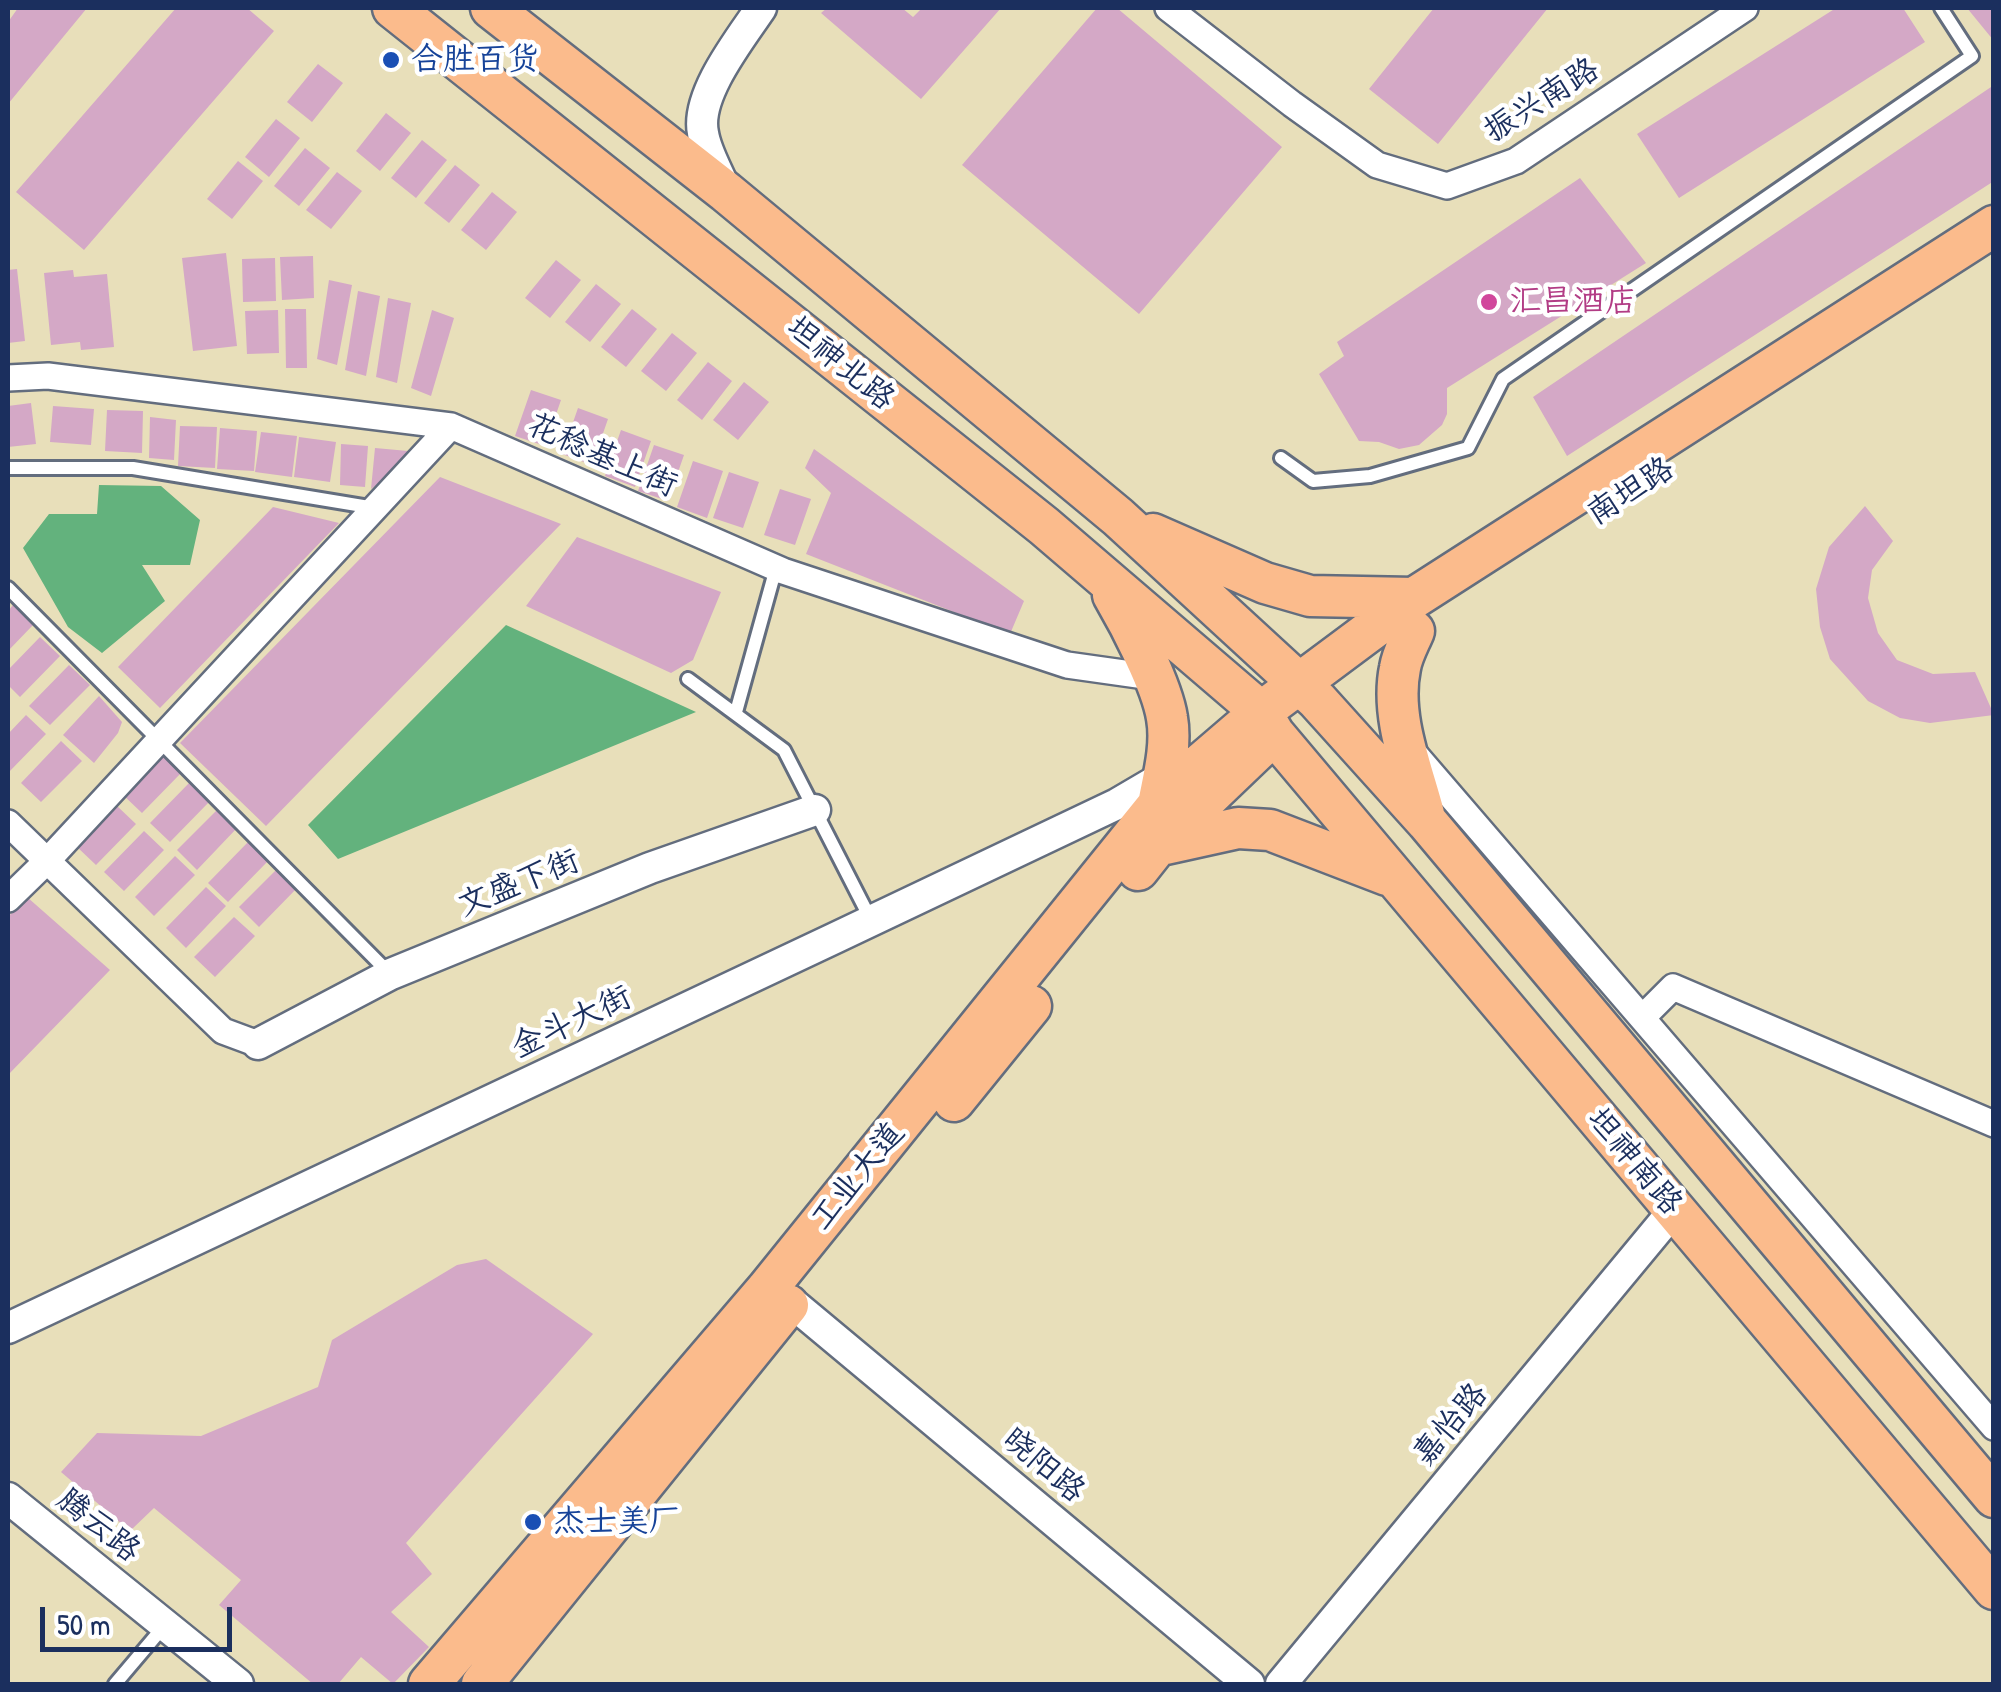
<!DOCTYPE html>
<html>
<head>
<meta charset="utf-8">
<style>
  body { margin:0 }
  #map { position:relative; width:2001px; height:1692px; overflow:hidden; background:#e8dfba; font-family:"Patrick Hand",sans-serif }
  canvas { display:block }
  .frame { position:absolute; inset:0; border:10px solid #1b2f5e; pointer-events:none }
  .scale { position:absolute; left:40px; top:1607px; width:192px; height:45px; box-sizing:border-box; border:5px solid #1b2f5e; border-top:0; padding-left:12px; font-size:30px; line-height:35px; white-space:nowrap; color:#1b2f5e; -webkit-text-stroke:8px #fff; paint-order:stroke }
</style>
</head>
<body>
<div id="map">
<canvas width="2001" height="1692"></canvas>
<div class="frame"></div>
<div class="scale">50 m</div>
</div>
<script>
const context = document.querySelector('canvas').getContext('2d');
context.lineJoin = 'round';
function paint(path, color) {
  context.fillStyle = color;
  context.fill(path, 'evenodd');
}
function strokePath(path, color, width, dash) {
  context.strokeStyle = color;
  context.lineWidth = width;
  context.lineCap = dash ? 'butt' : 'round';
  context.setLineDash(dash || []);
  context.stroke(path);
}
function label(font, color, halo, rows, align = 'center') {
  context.font = font + ' "Patrick Hand","LXGW WenKai TC",sans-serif';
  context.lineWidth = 9;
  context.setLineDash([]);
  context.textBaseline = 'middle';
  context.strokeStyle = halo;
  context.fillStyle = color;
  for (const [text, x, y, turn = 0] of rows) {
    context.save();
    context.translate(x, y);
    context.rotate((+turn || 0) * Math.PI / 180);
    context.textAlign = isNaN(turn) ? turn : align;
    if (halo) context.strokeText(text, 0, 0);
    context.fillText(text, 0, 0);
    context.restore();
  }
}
const forest = new Path2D(`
  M99,485l62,1 39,34 -10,45h-48l23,36 -63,52 -34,-26 -45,-79 26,-34h48z
  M506,625l190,87 -358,147 -30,-34z`);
const building = new Path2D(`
  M18,8h69l-79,96v-82z
  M176,8h71l27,23 -190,219 -68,-58z
  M827,8h75l11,9 9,-9h79l-80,91 -100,-86z
  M1097,8h20l165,139 -143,167 -177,-149z
  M1434,8h114l-110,136 -69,-55z
  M1836,8h67l22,34 -246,156 -42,-64z
  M1967,8h27v33z
  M318,64l25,19 -31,39 -25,-20z
  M1994,85v96l-427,275 -34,-59z
  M386,113l25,20 -31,38 -24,-20z
  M276,119l24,19 -31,39 -24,-20z
  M422,140l25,20 -31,38 -25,-20z
  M305,148l25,20 -31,38 -25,-20z
  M238,161l25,20 -31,38 -25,-20z
  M455,165l25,20 -31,38 -25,-20z
  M337,172l25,19 -31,38 -25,-19z
  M1580,178l66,85 -199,125v26l-5,11 -23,20 -20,4 -20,-7 -20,-1 -40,-67 25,-18 -7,-14z
  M492,192l25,20 -31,38 -25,-20z
  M226,253l11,93 -44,5 -11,-93z
  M313,256l1,42 -32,2 -2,-43z
  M275,258l1,43 -33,1 -1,-43z
  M556,260l25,20 -31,38 -25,-20z
  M17,269l8,72 -17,2v-73z
  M73,270l1,7 33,-3 7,73 -33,3 -1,-8 -29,3 -7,-72z
  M329,280l23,5 -15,80 -20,-6z
  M596,284l25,20 -31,38 -25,-20z
  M358,291l22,5 -14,80 -21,-6z
  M388,298l23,5 -14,80 -21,-6z
  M285,309h21l1,59h-21z
  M632,309l25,20 -31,38 -25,-20z
  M278,310l1,43 -32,1 -2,-43z
  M432,310l22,8 -23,78 -20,-8z
  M672,333l25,20 -31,38 -25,-20z
  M708,362l24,19 -30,39 -25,-20z
  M744,382l25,20 -31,38 -25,-20z
  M531,390l30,10 -16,46 -30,-10z
  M31,403l5,41 -28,3v-41z
  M53,406l41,3 -3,36 -41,-3z
  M578,408l30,11 -16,46 -30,-11z
  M107,410l36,1 -1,42 -37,-2z
  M150,417l26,3 -2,40 -25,-2z
  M180,426l37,1 -2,41 -37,-2z
  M220,428l37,3 -3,40 -37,-2z
  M621,430l30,11 -16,46 -30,-11z
  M261,432l36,4 -5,41 -37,-5z
  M299,437l37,5 -6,40 -36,-5z
  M341,444l27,2 -3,41 -25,-2z
  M654,445l30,10 -16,46 -30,-10z
  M375,448l44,4 -48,37z
  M814,449l210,152 -14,33 -204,-80 25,-61 -26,-25z
  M693,461l30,10 -16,47 -30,-11z
  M729,472l30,10 -16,46 -30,-10z
  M440,477l121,47 -295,302 -86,-83z
  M780,489l31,10 -16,46 -31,-10z
  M1865,506l28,35 -21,29 -4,28 10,35 19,27 36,14 42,-2 19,43 -64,8 -30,-5 -32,-17 -38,-42 -10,-32 -4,-38 13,-42z
  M273,507l66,16 -179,185 -42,-41z
  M577,537l144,55 -28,68 -22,13 -145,-67z
  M13,605l20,20 -25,26v-40z
  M40,637l20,19 -40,41 -12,-12v-15z
  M69,665l21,20 -40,40 -21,-19z
  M99,696l23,26 -4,11 -24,30 -31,-28z
  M26,715l20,19 -38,39v-39z
  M61,741l21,20 -41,41 -20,-19z
  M162,753l20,19 -40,41 -20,-19z
  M190,782l20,19 -40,41 -20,-19z
  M116,805l20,19 -40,41 -20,-19z
  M218,809l19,19 -40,42 -20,-20z
  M144,831l20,19 -40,41 -20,-19z
  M248,842l20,19 -40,41 -20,-19z
  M175,856l20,19 -41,41 -19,-19z
  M279,867l20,19 -40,41 -20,-20z
  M206,887l20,19 -40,42 -20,-20z
  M27,897l83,73 -102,105v-158z
  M234,917l21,19 -40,41 -21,-20z
  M486,1259l107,75 -187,209 26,31 -41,38 38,35 -36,37 -32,-27 -23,27h-25l-94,-79 22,-25 -87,-72 -24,23 -69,-59 36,-39 104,3 117,-49 14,-47 125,-75z`);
const service = new Path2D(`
  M1281,458l32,23 57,-5 98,-28 35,-69 469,-323 -31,-48
  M8,468h125l242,40
  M8,588l381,385
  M688,679l96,71 87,170
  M736,712l40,-144
  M115,1684l50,-59`);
const minor = new Path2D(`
  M1168,8l124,96 85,61 70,21 69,-25 229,-153
  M8,378l40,-2 403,50 332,145 284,94 85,12
  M1413,752l581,675
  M8,823l215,208 35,13
  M8,899l40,-39 403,-434
  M1642,1018l31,-31 321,137`);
const tertiary = new Path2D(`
  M726,192c-7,-19 -20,-39 -23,-59 -8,-38 38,-95 58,-125
  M258,1044l133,-70 259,-106 165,-58
  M791,1302l458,382
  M8,1328l827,-390 282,-134 46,-27
  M8,1498l230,186
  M1281,1684l393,-474`);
const primary = new Path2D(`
  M393,8l651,518 217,186 13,22 720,855
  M491,8l235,184 392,325 199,183 110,122 567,675
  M1153,534l112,49 45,13 104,2
  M1113,595c17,29 49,90 54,123 5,28 -4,60 -9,87
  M1414,631c-5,12 -12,24 -14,37 -10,48 12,100 24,146
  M1161,845l77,-17 32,2 117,45
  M1138,870l19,-24 116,-111
  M954,1101l77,-95
  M429,1684l338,-395 402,-498 92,-79 153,-114 580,-372
  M482,1684l306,-379`);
const markers = [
  [391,60,10,"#1a4fb4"],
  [1489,302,10,"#d1479c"],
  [533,1522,10,"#1a4fb4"]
];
const transitNames = [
  ["合胜百货",411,60],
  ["杰士美厂",553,1522]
];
const streetNames = [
  ["振兴南路",1542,101,-32],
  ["坦神北路",840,364,39],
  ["花稔基上街",602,456,24],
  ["南坦路",1631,492,-33],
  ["文盛下街",519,884,-22],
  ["金斗大街",572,1023,-25],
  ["坦神南路",1634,1162,50],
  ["工业大道",858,1177,-51],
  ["嘉怡路",1451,1425,-50],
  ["晓阳路",1043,1466,40],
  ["腾云路",98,1526,39]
];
const hotelNames = [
  ["汇昌酒店",1509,302]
];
paint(forest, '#63b27d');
paint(building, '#d4a8c6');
strokePath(service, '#636d7e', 18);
strokePath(minor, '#636d7e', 30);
strokePath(tertiary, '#636d7e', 35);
strokePath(primary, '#636d7e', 45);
strokePath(service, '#fff', 12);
strokePath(minor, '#fff', 25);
strokePath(tertiary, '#fff', 30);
strokePath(primary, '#fbbb8c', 40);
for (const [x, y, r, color] of markers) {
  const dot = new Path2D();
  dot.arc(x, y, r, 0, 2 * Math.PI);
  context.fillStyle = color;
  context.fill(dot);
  strokePath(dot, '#fff', 4);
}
label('32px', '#164399', '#fff', transitNames, 'left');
label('32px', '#1b2f5e', '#fff', streetNames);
label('32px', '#b23c85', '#fff', hotelNames, 'left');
</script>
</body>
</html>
